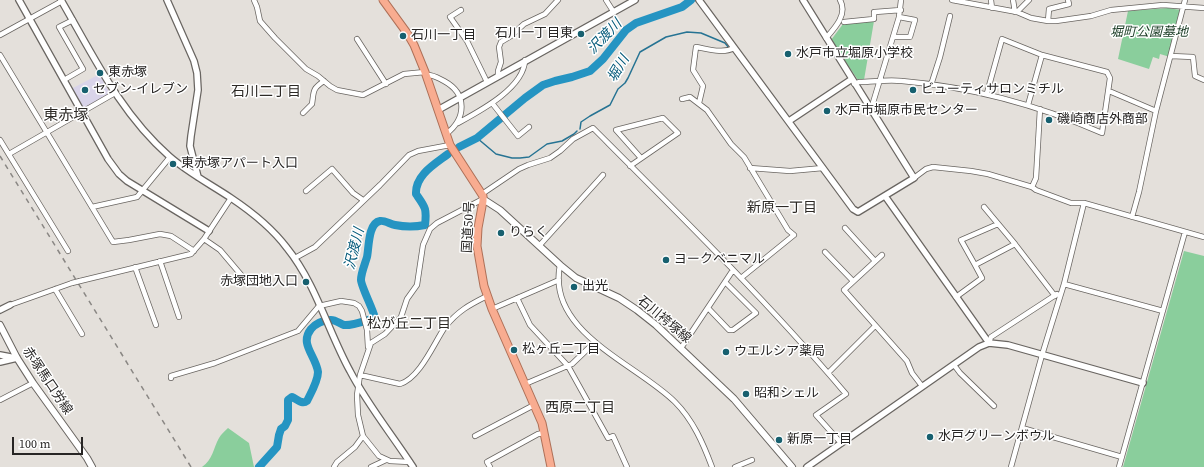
<!DOCTYPE html>
<html>
<head>
<meta charset="utf-8">
<style>
  body { margin:0 }
  #map { position:relative; width:1204px; height:467px; overflow:hidden; background:#e4e0db; font-family:"Source Serif 4",serif }
  canvas { display:block }
  .scale { position:absolute; left:12px; top:437px; width:71px; height:18px; box-sizing:border-box; border:2px solid #272524; border-top:0; padding-left:5px; font-size:12px; line-height:14px; white-space:nowrap; color:#272524; -webkit-text-stroke:3px #fff; paint-order:stroke }
</style>
</head>
<body>
<div id="map">
<canvas width="1204" height="467"></canvas>
<div class="scale">100 m</div>
</div>
<script>
const context = document.querySelector('canvas').getContext('2d');
context.lineJoin = 'round';
function paint(path, color) {
  context.fillStyle = color;
  context.fill(path, 'evenodd');
}
function strokePath(path, color, width, dash) {
  context.strokeStyle = color;
  context.lineWidth = width;
  context.lineCap = dash ? 'butt' : 'round';
  context.setLineDash(dash || []);
  context.stroke(path);
}
function label(font, color, halo, rows, align = 'center') {
  context.font = font + ' "Source Serif 4","Noto Sans JP",serif';
  context.lineWidth = 3;
  context.setLineDash([]);
  context.textBaseline = 'middle';
  context.strokeStyle = halo;
  context.fillStyle = color;
  for (const [text, x, y, turn = 0] of rows) {
    context.save();
    context.translate(x, y);
    context.rotate((+turn || 0) * Math.PI / 180);
    context.textAlign = isNaN(turn) ? turn : align;
    if (halo) context.strokeText(text, 0, 0);
    context.fillText(text, 0, 0);
    context.restore();
  }
}
const commercial = new Path2D(`
  M100,74l9,18 -1,2 -24,14 -2,-1 -11,-18z`);
const green = new Path2D(`
  M1168,8l13,2 -11,47 -10,-3 -1,5 -6,-2 -4,12 -31,-10 10,-48z
  M874,21l-10,59h-6l-27,-40 12,-16z
  M1184,251l20,5v211h-81z
  M228,428l21,15 5,24h-52c11,-8 11,-18 17,-29 2,-4 6,-7 9,-10z`);
const stream = new Path2D(`
  M580,129l1,-7 9,-6 20,-11 8,-16 7,-6 3,-5 12,-26 26,-15 21,-5 14,1 24,10 4,5
  M477,138l19,16 16,4h8l9,-1 18,-13 15,-3 12,-7 3,-3`);
const river = new Path2D(`
  M459,147l18,-9 48,-40 18,-13 12,-4 17,-4 18,-6 13,-12 23,-29 10,-7 46,-16 9,-7
  M259,467l18,-20 2,-12 2,-6 4,-3 3,-6v-20l4,-3c5,2 10,8 15,4 4,-8 11,-20 11,-29 -2,-16 -19,-28 -7,-43 4,-5 12,-9 19,-9 5,-1 10,4 14,5 8,1 23,-5 31,-7 -2,-9 -14,-32 -14,-38 0,-7 4,-16 6,-23 2,-9 1,-34 13,-36 4,-1 10,3 15,4 10,2 20,2 30,0 2,-17 0,-18 -9,-31 -1,-19 19,-30 32,-40`);
const minor = new Path2D(`
  M254,0l3,7 3,14 15,17 31,31 12,7 12,10 7,4 26,5 41,-21 21,-2
  M606,0l7,11
  M952,0l65,12 14,6 17,3h8l35,-5 20,-6 52,-5 41,3
  M991,0l1,8
  M1013,0l2,12
  M461,10l-11,7 17,24 20,41
  M1017,12l12,-12
  M1048,21l1,-12 20,-5 -1,-4
  M844,22l30,-3v-7h1l26,-2
  M0,35l62,-34
  M893,37h17l5,-17 -16,-3
  M826,38c9,-10 22,-24 14,-38
  M357,39l29,45
  M0,55l113,187 16,-2 31,-6 11,2 23,15
  M1171,56l22,1 2,19 9,4
  M426,75c7,-1 12,3 18,6 24,13 22,38 2,53
  M498,76v-5l3,-9 -2,-15 2,-5 10,-6 13,-12 21,-10 13,-14
  M64,80l19,-11 -24,-42 14,-7
  M854,84l5,-2c14,0 29,-3 43,-1 70,6 136,24 200,52l8,-55 -3,-6 -65,-17 -40,-16 -15,54
  M931,85l9,-28 10,-41
  M1109,91l47,20
  M682,99l8,-2 17,13 24,34 13,13 44,73 6,5 -53,43
  M492,103l26,33 11,-9
  M699,103l4,-17 -10,-16 3,-23c12,2 27,7 38,1
  M1028,105l14,-50
  M870,108l2,-2 27,-89 2,-17
  M303,113l9,-9c2,-13 0,-15 12,-23
  M458,123c22,-12 66,-35 67,-63
  M0,140l68,111
  M9,154l106,-61
  M630,166l48,-33 -15,-15 -47,12 25,28
  M750,168l40,3 33,-3
  M914,178l12,-9 7,-2 38,4 17,3 44,13 4,3 35,13h13l120,34
  M1032,187l4,-9 4,-69
  M306,191l26,-22 21,24 10,7
  M482,194l37,-25 9,-4 22,-7 10,-7 13,-12 20,-11c87,87 174,173 253,266l-30,21 25,28
  M92,207l45,-10 33,-40
  M984,207l31,37
  M1132,217l7,-25 17,-81 29,-111
  M845,228l30,33
  M204,239l16,11 28,33
  M539,246l64,-71
  M825,252l28,29
  M882,255l-38,35 63,71 5,12 10,13
  M295,258l20,-11 65,-62 29,-30 9,-4 32,-6
  M160,261l19,56
  M560,265c-14,67 77,99 115,137 18,18 28,41 37,65
  M975,265l-14,-25 37,-16
  M135,267l21,58
  M80,281l111,-27 13,-15 27,-41
  M1064,284l99,27
  M55,289l27,45
  M956,297l26,-19 -7,-13 40,-21 40,52
  M517,298l13,27 38,41 40,72 5,-2 14,31
  M10,305l62,-22
  M708,308l21,22h4l23,-17 -31,-31
  M492,309l67,-29
  M989,343l2,-6 66,-43
  M681,348l52,-78
  M954,365l6,8 34,33
  M828,373l47,-47
  M360,375l40,9c20,-6 34,-41 45,-57 13,-16 24,-22 42,-31
  M171,378v-2l44,-13 83,-32 21,-25 22,-5 13,2 5,3 3,5 5,19 1,17
  M525,384l47,-20 23,-22
  M0,400l33,-17
  M1022,428l100,29
  M475,436l59,-31
  M410,462l-20,-1 -11,-5 -16,-20 -5,-21 -1,-20 3,-20 11,-32 14,-9 16,-17 6,-18 10,-14 6,-40 7,-16 7,-6 46,-24
  M334,467l3,-5 18,-15 8,-11
  M371,467l15,-7
  M490,467l-3,-5 51,-28 6,-1
  M735,467l17,-7
  M1011,467l31,-112 22,-71 20,-81
  M1119,467l66,-235`);
const tertiary = new Path2D(`
  M19,0l89,159 11,15 8,7 82,50
  M61,0c32,55 59,113 108,156 18,16 41,28 62,42 21,14 41,30 56,50 29,36 41,83 63,123 17,33 43,65 63,96
  M167,0l27,61 3,12 1,17 -7,46 -1,10 8,31
  M699,0l154,209 5,3 56,-34 -111,-178
  M438,110l197,-110
  M789,121l63,-42
  M885,196l104,147
  M0,310l10,-5
  M0,355l16,3
  M0,362l17,-4
  M807,467l172,-120 10,-4 19,2 135,38`);
const secondary = new Path2D(`
  M483,199l17,11 60,55 16,13 43,20 18,12 19,15 78,74 58,68
  M0,325l17,33 16,25 54,75 5,9`);
const trunk = new Path2D(`
  M383,0l24,33 7,12 11,27 25,73 33,51v5l-5,27 -1,18 7,40 8,23 50,114 9,44`);
const rail = new Path2D(`
  M0,156l191,311`);
const minorBridge = new Path2D(`
  M72,283l8,-2`);
const markers = [
  [581,34,4,"#17606f"],
  [403,36,4,"#17606f"],
  [788,54,4,"#17606f"],
  [100,73,4,"#17606f"],
  [85,90,4,"#17606f"],
  [913,90,4,"#17606f"],
  [827,111,4,"#17606f"],
  [1049,120,4,"#17606f"],
  [173,164,4,"#17606f"],
  [501,233,4,"#17606f"],
  [666,260,4,"#17606f"],
  [306,282,4,"#17606f"],
  [574,287,4,"#17606f"],
  [514,350,4,"#17606f"],
  [726,352,4,"#17606f"],
  [746,394,4,"#17606f"],
  [930,437,4,"#17606f"],
  [779,440,4,"#17606f"]
];
const parkNames = [
  ["堀町公園墓地",1149,33]
];
const poiNames = [
  ["石川一丁目東",573,34,"right"],
  ["石川一丁目",411,36],
  ["水戸市立堀原小学校",796,54],
  ["東赤塚",108,73],
  ["セブン-イレブン",93,90],
  ["ビューティサロンミチル",921,90],
  ["水戸市堀原市民センター",835,111],
  ["磯崎商店外商部",1057,120],
  ["東赤塚アパート入口",181,164],
  ["りらく",509,233],
  ["ヨークベニマル",674,260],
  ["赤塚団地入口",298,282,"right"],
  ["出光",582,287],
  ["松ヶ丘二丁目",522,350],
  ["ウエルシア薬局",734,352],
  ["昭和シェル",754,394],
  ["水戸グリーンボウル",938,437],
  ["新原一丁目",787,440]
];
const streetNames = [
  ["国道50号",469,227,-87],
  ["石川袴塚線",664,320,40],
  ["赤塚馬口労線",47,381,56]
];
const waterNames = [
  ["沢渡川",605,37,-46],
  ["堀川",619,69,-59],
  ["沢渡川",355,249,-76]
];
const neighbourhoodNames = [
  ["石川二丁目",266,92],
  ["新原一丁目",782,208],
  ["松が丘二丁目",409,324],
  ["西原二丁目",580,408]
];
const quarterNames = [
  ["東赤塚",66,116]
];
paint(commercial, '#d9d4e9');
paint(green, '#8ace9c');
strokePath(stream, '#267393', 1.5);
strokePath(river, '#2594c2', 8);
strokePath(minor, '#696561', 6);
strokePath(tertiary, '#696561', 8);
strokePath(secondary, '#696561', 8);
strokePath(trunk, '#ae7058', 9);
strokePath(minor, '#fff', 4.5);
strokePath(tertiary, '#fff', 5.5);
strokePath(secondary, '#fff', 6);
strokePath(trunk, '#f8ac90', 7);
strokePath(rail, '#8a8784', 1.5, [5, 5]);
strokePath(minorBridge, '#696561', 6, []);
strokePath(minorBridge, '#fff', 4.5);
for (const [x, y, r, color] of markers) {
  const dot = new Path2D();
  dot.arc(x, y, r, 0, 2 * Math.PI);
  context.fillStyle = color;
  context.fill(dot);
  strokePath(dot, '#fff', 1.5);
}
label('italic 13px', '#193b24', '#fff', parkNames);
label('13px', '#272524', '#fff', poiNames, 'left');
label('13px', '#272524', '#fff', streetNames);
label('italic 14px', '#045a7a', '#fff', waterNames);
label('14px', '#2d2a26', '#fff', neighbourhoodNames);
label('15px', '#2d2a26', '#fff', quarterNames);
</script>
</body>
</html>
